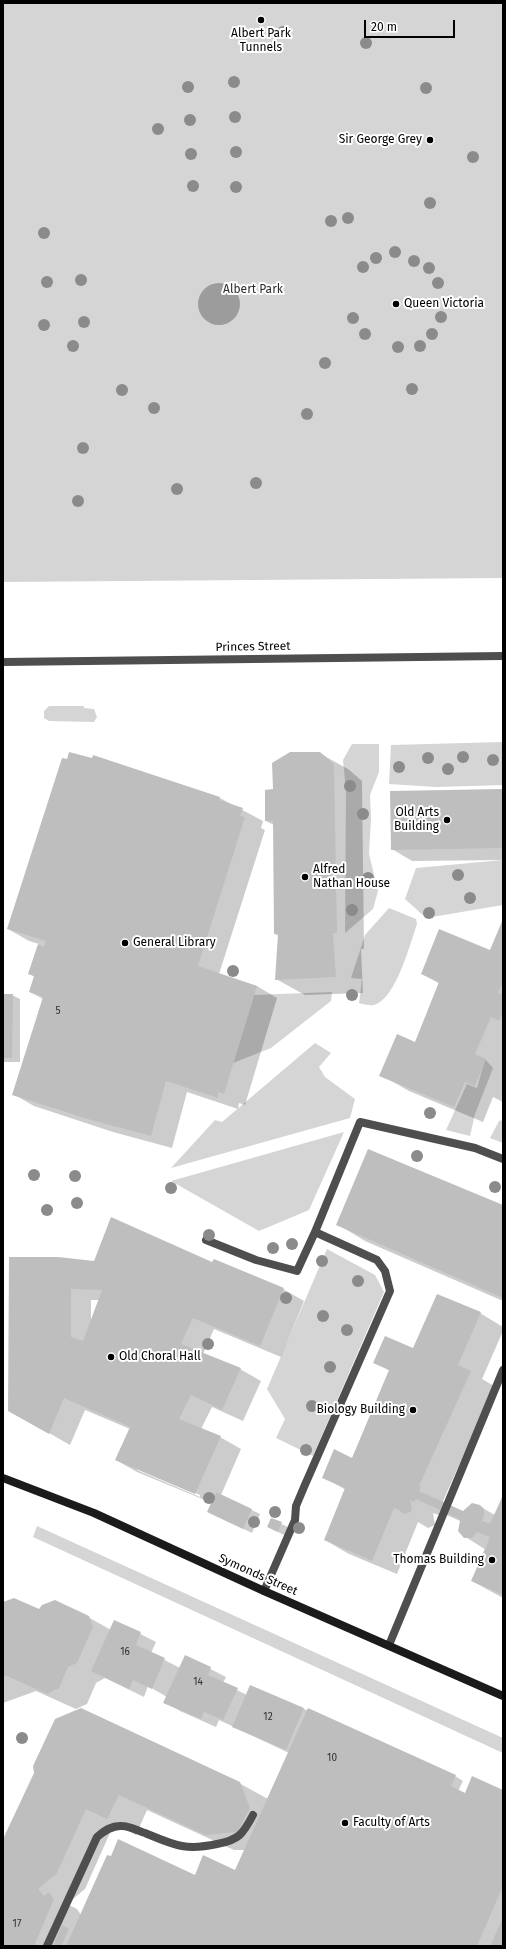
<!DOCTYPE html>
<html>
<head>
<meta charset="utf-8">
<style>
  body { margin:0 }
  #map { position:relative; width:506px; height:1949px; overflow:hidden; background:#fff; font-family:"Fira Sans",sans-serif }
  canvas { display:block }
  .frame { position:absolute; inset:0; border:4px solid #000; pointer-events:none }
  .scale { position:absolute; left:364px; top:20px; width:91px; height:18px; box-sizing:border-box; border:2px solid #000; border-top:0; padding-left:5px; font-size:12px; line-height:14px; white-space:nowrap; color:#000; -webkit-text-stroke:3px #fff; paint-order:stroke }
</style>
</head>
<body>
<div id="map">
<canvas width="506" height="1949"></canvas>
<div class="frame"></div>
<div class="scale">20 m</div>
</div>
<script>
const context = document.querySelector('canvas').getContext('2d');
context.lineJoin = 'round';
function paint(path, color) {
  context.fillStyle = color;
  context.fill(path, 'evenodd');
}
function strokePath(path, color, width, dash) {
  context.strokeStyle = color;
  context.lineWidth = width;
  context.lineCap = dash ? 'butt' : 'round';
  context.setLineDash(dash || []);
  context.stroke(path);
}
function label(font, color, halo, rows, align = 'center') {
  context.font = font + ' "Fira Sans",sans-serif';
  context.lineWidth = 4;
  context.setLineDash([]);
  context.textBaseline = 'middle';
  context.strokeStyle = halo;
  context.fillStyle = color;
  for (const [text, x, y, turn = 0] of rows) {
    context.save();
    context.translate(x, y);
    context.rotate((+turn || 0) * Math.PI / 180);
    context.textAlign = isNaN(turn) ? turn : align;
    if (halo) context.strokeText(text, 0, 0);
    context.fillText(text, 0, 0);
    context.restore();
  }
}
const green = new Path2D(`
  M3,3h500v575l-500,4z
  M49,706h35v2l10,1 3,8 -3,5 -45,-1 -5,-3v-7z
  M503,742v43l-66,2 -48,-3 2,-39z
  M352,744h27v28l-9,23 1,24 -2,35 9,37 -5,18 -28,24 1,-142 -3,-31z
  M503,860v45l-77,13 -21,-19 11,-31z
  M389,908l27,11 1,5c-7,20 -21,75 -43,81 -4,1 -11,-1 -15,-2l3,-24 -11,-1 14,-43z
  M332,992l-1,9 -60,47 -38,15 21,-68z
  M315,1043l16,10 -12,14 6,10 30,22 -5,19 -179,50 44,-48 7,2z
  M485,1059l8,9 -18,46 -5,22 -24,-6 21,-46 10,4z
  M503,1120v23l-13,-5 9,-17z
  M344,1132l-35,78 -50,21 -88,-50z
  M327,1249l48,26 9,17 -71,164 -37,-18 9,-19 -18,-30z
  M37,1526l466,212v15l-470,-216z`);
const water = new Path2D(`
  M198 304a21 21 0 1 1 42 0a21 21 0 1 1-42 0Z`);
const shadow = new Path2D(`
  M319,753l29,16 14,12 2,168h-3l2,44 -58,2 -29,-16 3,-43 -4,-2 -1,-109 -8,-4 8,-31z
  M94,756l126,42 43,23 -2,7 4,2 -46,144 38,12 20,12 -32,107 -6,-2 -1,6 -51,-17 -15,56 -59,-16 -79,-26 -21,-12 30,-95 -13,-7 5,-15 -5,-3 9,-30 -10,-3 -21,-12z
  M503,790v70l-91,1 -20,-12z
  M503,921v181l-10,-5 -10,25 -74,-31 -28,-16 35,-32 24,-59 -18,-10 68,-23z
  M3,995h9l8,4v63h-17z
  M503,1206v95l-138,-60 -28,-17z
  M10,1258l85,4 118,1 70,26 21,12 -23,56 -67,-28 -11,25 37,15 21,12 -18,40 -31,-14 -11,22 19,8 21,12 -20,46 39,19 -8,19 -44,-21 4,-9 -75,-31 -21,-12 14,-31 -45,-19 -15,35 -61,-35zM91,1300h8l-8,22zM137,1468l63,27v2l-63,-27z
  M480,1313l23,14v4l-21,48 12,7 -51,115 1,3 19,8 16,-6 16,9 8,-18v101l-31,-17 14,-31 -25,-16 -1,-13 -20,-9 -1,3 -6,-2 2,12 -7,3 -10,-6 -21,52 -48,-20 -24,-14 21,-50 -23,-13 30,-18 37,-88 -16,-9 40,-13z
  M271,1519l19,9 -4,8 -18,-9z
  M3,1603l36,8 49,6 23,13 4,-9 41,21 -5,11 29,15 5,-12 41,21 -3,6 24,12 57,14 151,67 8,5 -5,10 7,3 38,-3v155h-500v-105l32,-68 204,10 29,16 21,-46 -70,-33 -3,7 -36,-16 -15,-9 2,-5 -19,-11 -4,11 -39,-19 -9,5 -9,21 -11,5 -40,-18 -33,12zM147,1810l87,40h11l-9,21 -40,5 -115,39 -4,-6 -10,-5 18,-15 29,-65 22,11z`);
const building = new Path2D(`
  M69,752l23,6 1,-3 127,42 -1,3 24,8 -3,8 5,1 -47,149 59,20 -33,108 -6,-2v6l-52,-17 -15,55 -60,-16 -79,-25 31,-98 -14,-5 5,-16 -6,-2 10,-30 6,3 2,-6 -39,-12 55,-171 5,1z
  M290,752h30l14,12 3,169h-4l3,44 -61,3 3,-46h-4l-1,-113h-8v-31l8,-1 -1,-26z
  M503,789v59l-112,2 -1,-59z
  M503,919v63l-5,11 5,2v17l-4,9 -8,-4 -16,37 11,5 -11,27 -10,-4 -11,25 -75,-31 18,-42 18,8 24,-60 -18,-8 18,-45 51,21z
  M3,994h10l-1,64h-9z
  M368,1149l135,56v93l-167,-73z
  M111,1217l101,45 2,-3 70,29 -24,58 -67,-28 -12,26 60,24 -19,42 -31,-15 -12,24 42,17 -26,58 -80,-34 15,-33 -66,-29 -15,36 -41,-23 1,-154h49l36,4zM71,1289l31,1 -19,51 -12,-4z
  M437,1294l44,18 -23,53 13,6 -52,115 2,1 -2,4 44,20 9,-8 8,2 4,4v7l-2,5 8,3 13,-29v100l-32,-14 19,-44 -13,-5 -5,6h-8l-6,-7 2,-10 -1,-2 -43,-20 -2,3 -4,-2 2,9 -1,3 -8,2 -4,-4 -5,-2 -22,53 -48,-21 21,-52 -23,-10 12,-29 18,9 37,-88 -16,-7 12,-27 28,12z
  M216,1492l36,17 -9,20 -36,-17z
  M271,1518l11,4 -4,10 -11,-5z
  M14,1598l25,11 3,-4 13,-5 34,16 4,11 -16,36 -9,4 -9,21 -12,6 -40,-18 -4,1v-75z
  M114,1620l27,12 -5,13 29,13 -13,31 -19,-9 -4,9 -38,-18z
  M185,1655l26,12 -3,8 30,13 -15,32 -19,-8 -3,7 -38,-16z
  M250,1685l54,23 -18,42 -54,-23z
  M81,1708l159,74 10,26 -12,24 -33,3 -86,-40 -12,24 -21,-10 -29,64 -19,16 6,7 5,-4 5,7 -20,47h-31v-107l31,-66 -1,-7 22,-47z
  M308,1708l148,67 -5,11 14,7 7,-17 31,14v96l-26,60h-411l41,-91 4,1 7,-17 77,36 8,-20 32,15z
  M502,1920l1,1v25h-13z
  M62,1925l7,4 -8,17h-8z`);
const lane = new Path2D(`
  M206,1240l50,20 41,11 18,-39
  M264,1591l31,-71 1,-14 8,-19 86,-196 -5,-20 -8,-11 -62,-28 45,-110 115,26 28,11
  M389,1645l114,-275
  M47,1946l50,-109c7,-6 15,-12 25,-11 8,0 16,5 23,7 29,12 40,18 72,11 22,-4 26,-10 36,-29`);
const street = new Path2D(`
  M3,662l500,-6`);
const secondary = new Path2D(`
  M3,1478l91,35 170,78 239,105`);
const trees = [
  [283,32],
  [366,43],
  [234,82],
  [188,87],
  [426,88],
  [235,117],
  [190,120],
  [158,129],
  [236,152],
  [191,154],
  [473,157],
  [193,186],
  [236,187],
  [430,203],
  [348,218],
  [331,221],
  [44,233],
  [395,252],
  [376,258],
  [414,261],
  [363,267],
  [429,268],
  [81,280],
  [47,282],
  [438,283],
  [441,317],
  [353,318],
  [84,322],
  [44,325],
  [365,334],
  [432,334],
  [73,346],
  [420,346],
  [398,347],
  [325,363],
  [412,389],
  [122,390],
  [154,408],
  [307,414],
  [83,448],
  [256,483],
  [177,489],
  [78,501],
  [463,757],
  [428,758],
  [493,760],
  [399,767],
  [448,769],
  [350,786],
  [363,814],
  [458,875],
  [368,878],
  [470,898],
  [352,910],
  [429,913],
  [233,971],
  [352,995],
  [430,1113],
  [417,1156],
  [34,1175],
  [75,1176],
  [495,1187],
  [171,1188],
  [77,1203],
  [47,1210],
  [209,1235],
  [292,1244],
  [273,1248],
  [322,1261],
  [358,1281],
  [286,1298],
  [323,1316],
  [347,1330],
  [208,1344],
  [330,1367],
  [312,1406],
  [306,1450],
  [209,1498],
  [275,1512],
  [254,1522],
  [299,1528],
  [22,1738]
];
const markers = [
  [261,20,4,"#000"],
  [430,140,4,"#000"],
  [396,304,4,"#000"],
  [447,820,4,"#000"],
  [305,877,4,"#000"],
  [125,943,4,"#000"],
  [111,1357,4,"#000"],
  [413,1410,4,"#000"],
  [492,1560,4,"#000"],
  [345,1823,4,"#000"]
];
const numberNames = [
  ["5",58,1011],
  ["16",125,1652],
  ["14",198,1682],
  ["12",268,1717],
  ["10",332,1758],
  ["17",17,1924]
];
const poiNames = [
  ["Albert Park",261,34,"center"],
  ["Tunnels",261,48,"center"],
  ["Sir George Grey",422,140,"right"],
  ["Queen Victoria",404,304],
  ["Old Arts",439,813,"right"],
  ["Building",439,827,"right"],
  ["Alfred",313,870],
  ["Nathan House",313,884],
  ["General Library",133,943],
  ["Old Choral Hall",119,1357],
  ["Biology Building",405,1410,"right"],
  ["Thomas Building",484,1560,"right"],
  ["Faculty of Arts",353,1823]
];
const parkNames = [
  ["Albert Park",253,290]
];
const streetNames = [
  ["Princes Street",253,647,-1],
  ["Symonds Street",258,1575,24]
];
paint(green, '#d5d5d5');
paint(water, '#9c9c9c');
paint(shadow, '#0003');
paint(building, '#bebebe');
strokePath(lane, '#4e4e4e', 8);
strokePath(street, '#4e4e4e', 8);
strokePath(secondary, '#1b1b1b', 8);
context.fillStyle = '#8b8b8b';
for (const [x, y] of trees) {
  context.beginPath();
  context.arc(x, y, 6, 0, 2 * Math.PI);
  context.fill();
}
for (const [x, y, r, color] of markers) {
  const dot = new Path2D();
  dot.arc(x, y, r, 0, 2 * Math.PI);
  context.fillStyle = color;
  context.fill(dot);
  strokePath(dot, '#fff', 1.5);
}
label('10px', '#303030', null, numberNames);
label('12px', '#000', '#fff', poiNames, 'left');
label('12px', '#2c2c2c', '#fff', parkNames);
label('12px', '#000', '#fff', streetNames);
</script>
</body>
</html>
